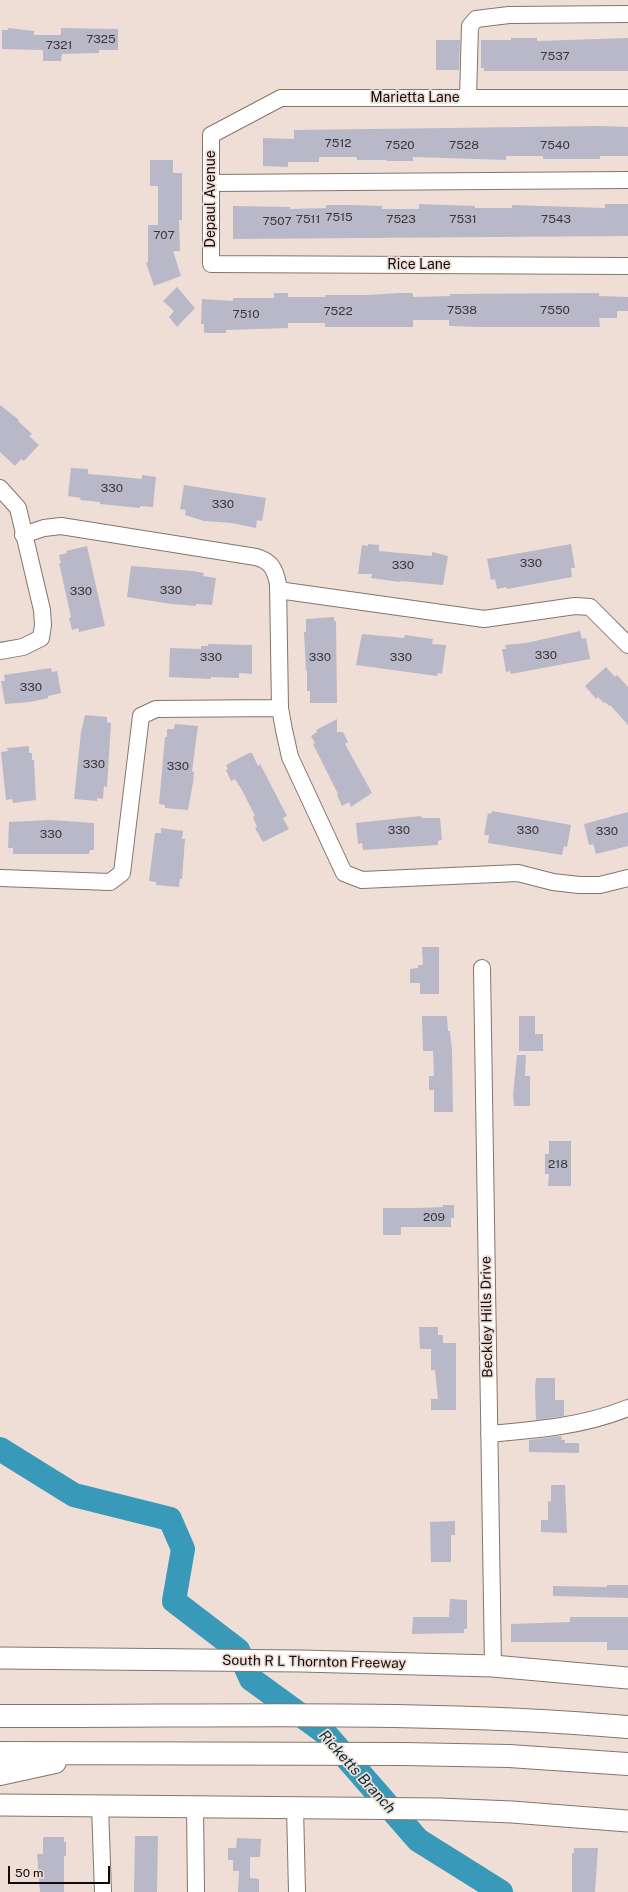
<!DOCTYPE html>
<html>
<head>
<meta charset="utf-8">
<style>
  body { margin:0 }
  #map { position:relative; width:628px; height:1892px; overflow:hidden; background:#efded5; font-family:"Public Sans",sans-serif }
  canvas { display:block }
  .scale { position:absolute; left:8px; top:1866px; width:102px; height:18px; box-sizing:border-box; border:2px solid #100a08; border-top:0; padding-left:5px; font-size:12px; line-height:14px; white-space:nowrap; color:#100a08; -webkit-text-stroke:3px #efded5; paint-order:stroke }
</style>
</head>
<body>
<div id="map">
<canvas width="628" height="1892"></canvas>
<div class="scale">50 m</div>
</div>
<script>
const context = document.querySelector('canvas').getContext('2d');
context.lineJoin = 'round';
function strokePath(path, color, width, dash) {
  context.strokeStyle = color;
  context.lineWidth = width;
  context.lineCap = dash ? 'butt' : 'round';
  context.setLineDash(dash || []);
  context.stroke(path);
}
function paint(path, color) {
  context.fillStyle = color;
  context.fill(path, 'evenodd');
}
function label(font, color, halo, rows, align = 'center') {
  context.font = font + ' "Public Sans",sans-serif';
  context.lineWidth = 3.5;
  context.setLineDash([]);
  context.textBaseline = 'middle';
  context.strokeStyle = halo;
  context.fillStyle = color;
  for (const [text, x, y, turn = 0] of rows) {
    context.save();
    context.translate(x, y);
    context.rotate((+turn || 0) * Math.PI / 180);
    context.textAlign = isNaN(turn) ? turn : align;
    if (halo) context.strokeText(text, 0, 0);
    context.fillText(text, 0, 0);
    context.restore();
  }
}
const river = new Path2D(`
  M0,1449l74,46 96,24 13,30 -9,52 64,49 13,29 73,53 94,108 83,52`);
const building = new Path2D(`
  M8,28l26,3v4h27v-7l57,1v21h-19v3l-37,1 -1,7h-18v-11l-41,-1v-19h6z
  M511,38h26v3l91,-3v33h-144v-3h-3v-28h30z
  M436,40h24l-1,30h-23z
  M600,126l28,1v29h-28v3h-57v-3h-37v4l-93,-3v4h-26v-1h-30v-3h-38v5h-31v5l-25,-1v-28l31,1v-9z
  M150,160h23v13h9v47h-3l1,31h-7l8,25 -27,10 -8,-23 2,-1v-37h10v-39h-8z
  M419,204l56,2v2h37v-3l93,3v-4h23v32l-395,3v-33l57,1v2l36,-1v-3h26l30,1v3h37z
  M177,287l18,21 -18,19 -8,-10 5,-6 -11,-10z
  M274,293h14v4h37v-2h43l31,-2h14v4l37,-1v-2l149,-1v3l29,1v14h-11v7h-18l1,9h-120l-31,-1v-6h-36v7h-88v-4h-37v5l-62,2v3h-22v-9h-3l1,-25 31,2v-3h41z
  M0,405l19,15 -1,1 14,13 -3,2 10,9 -15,16 -3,-2 -6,7 -15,-14z
  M71,468l17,1v5l25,2 29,3v-4l14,2 -3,30 -13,-1v2l-40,-4v-2l-20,-2 1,-2 -13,-2z
  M184,485l82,13 -4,23 -5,-1 -1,8 -24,-5 -28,-2 -19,-6 1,-5 -6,-1z
  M368,544l11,1v6l53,5v-4l16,4 -5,29 -42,-4 -1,1 -29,-4 1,-4h-14l4,-29 6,1z
  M571,544l4,24h-4l1,9 -65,12 -1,-2 -9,2 -2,-10 -4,1 -4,-21z
  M87,546l18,80 -26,6 -1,-4 -6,2 -3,-12 2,-1 -12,-54h2l-2,-8 8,-2 -1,-2z
  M131,566l62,5 11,2 -1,3 13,2 -4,27 -16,-1v2l-25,-2 -44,-7z
  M334,617v4h2l1,82h-27v-12h-3v-20h-1l-2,-39h2v-13z
  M580,631l2,8 4,-1 4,21 -79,15 -1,-3 -4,1 -4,-23h4l-1,-4 21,-2z
  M362,634l42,4 1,-3 28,4 -1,5 14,1 -4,29 -4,-1 -1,3 -81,-11z
  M208,644l44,1v29l-13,-1v5l-28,-1v2l-42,-2 1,-29 31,1v-3h7z
  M606,667l9,10 2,-2 11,12v38l-18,-20 -1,1 -4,-4 -1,1 -6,-6 -2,2 -11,-13z
  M51,668l1,4 5,-1 4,22 -13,3v2l-18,4 -25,2 -4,-23h4l-1,-6z
  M85,715l22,2v5l4,1 -4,64 -3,-1 -1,13 -6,-1v3l-23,-2 7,-67z
  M337,719v13h6l5,10 -3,2 27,49 -21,14 -2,-5 -7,4 -5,-11 1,-1 -25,-50 2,-1 -4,-7 6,-4 -1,-2z
  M175,724l23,2 -6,45 2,1 -1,11 -5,27 -23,-2v-3l-6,-1 6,-67h2v-8h7z
  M29,746v7h3v7h2l2,40 -23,3 -1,-4 -6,1 -5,-48 7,-1 -1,-3z
  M249,753h3l6,13 2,-2 27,52 -4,2 6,11 -26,13 -8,-14 2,-1 -4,-10 2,-1 -12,-24 -8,-13 -4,2 -5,-11 2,-1 -2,-4z
  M492,811l79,14 -4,22 -3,-1 -2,9 -74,-12 1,-8h-5l4,-22 3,1z
  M628,812v34l-32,8 -3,-10 -4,1 -5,-21z
  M421,816l1,2h18l2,22 -4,1v4l-75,5 -1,-7 -4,1 -2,-21z
  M50,820l44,3v27h-4l-1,4h-76v-6h-5l1,-26z
  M161,828l22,3 -1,8h3l-3,40h-2l-1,8 -23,-2v-3l-7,-1 6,-48h6z
  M422,947h17v47h-19v-11h-10v-14l8,-1v-3h5z
  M422,1016h25l1,15h2l2,19 1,62h-19v-22h-5v-14h5l-1,-25h-10z
  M519,1016h16v18h8v17h-24z
  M517,1055h9l-1,21h5v30h-16l-1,-11z
  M549,1141h22v45h-23l1,-12h-4v-20h4z
  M443,1205h11v13h-3v9h-50v8h-18v-27h34l26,-1z
  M419,1327h19v8h5v8h13v67h-25v-11h7l-3,-29h-4v-21h-11z
  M536,1378h19v22h9v16l-28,4 -1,-32z
  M561,1436l1,4h3v3h14v10l-50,-1v-12z
  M551,1485h14l2,48 -26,-1v-12h7v-19l3,1z
  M455,1521v14h-4v27h-20l-1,-40z
  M607,1585h21v13l-75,-2v-10l54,1z
  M450,1599l17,1v29h-3v4l-52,1 1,-17h36z
  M570,1617h58v33h-21v-8h-96v-18l59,-2z
  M135,1836h23l-1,56h-23z
  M43,1837h21v5h2v14h-2v36h-24l-3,-38h6z
  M237,1838l24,1 -1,18h-10v21l9,1v13h-21l1,-21h-6v-11h-5v-12h8z
  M574,1848h24l-3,44h-23v-39h2z`);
const minor = new Path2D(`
  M468,98l2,-72 6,-7 33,-4 119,-1
  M628,98h-347l-70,37v129l417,2
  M211,183l417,-3
  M0,488l18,20 24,102 1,15 -2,13 -18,9 -23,4
  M23,535l21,-7 17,-2 195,31c15,4 19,12 22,27l2,124 4,22 6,27 54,116 18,7 156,-7 35,9 26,3h21l28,-7
  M278,590l206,29 91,-13 15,1 38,38
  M0,878l110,4 12,-9 19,-157 15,-7 124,-1
  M482,968l11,698
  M489,1434c47,-4 95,-8 139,-26
  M100,1806l3,86
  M195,1806l1,86
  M295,1807l2,85`);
const major = new Path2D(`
  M0,1658l301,3 192,5 135,12
  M0,1805l439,4 73,3 116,9`);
const highway = new Path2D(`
  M0,1716c209,1 419,-7 628,11
  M0,1753l403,1 106,2 119,8
  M0,1774l55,-12`);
const numberNames = [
  ["7325",101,39],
  ["7321",59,45],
  ["7537",555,56],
  ["7512",338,143],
  ["7520",400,145],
  ["7528",464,145],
  ["7540",555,145],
  ["7515",339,217],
  ["7511",308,219],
  ["7523",401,219],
  ["7531",463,219],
  ["7543",556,219],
  ["7507",277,221],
  ["707",164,235],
  ["7538",462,310],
  ["7550",555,310],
  ["7522",338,311],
  ["7510",246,314],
  ["330",112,488],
  ["330",223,504],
  ["330",531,563],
  ["330",403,565],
  ["330",171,590],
  ["330",81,591],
  ["330",546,655],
  ["330",211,657],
  ["330",320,657],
  ["330",401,657],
  ["330",31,687],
  ["330",94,764],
  ["330",178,766],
  ["330",399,830],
  ["330",528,830],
  ["330",607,831],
  ["330",51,834],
  ["218",558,1164],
  ["209",434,1217]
];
const streetNames = [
  ["Marietta Lane",415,98],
  ["Depaul Avenue",211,199,-90],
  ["Rice Lane",419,265],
  ["Beckley Hills Drive",487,1317,-91],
  ["South R L Thornton Freeway",314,1662,1]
];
const waterNames = [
  ["Ricketts Branch",357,1772,48]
];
strokePath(river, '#3899b9', 24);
paint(building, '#b9b8c8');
strokePath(minor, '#84756d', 18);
strokePath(major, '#84756d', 23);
strokePath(highway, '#84756d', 24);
strokePath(minor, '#fff', 16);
strokePath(major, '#fff', 21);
strokePath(highway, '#fff', 22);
label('12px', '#3a3638', null, numberNames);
label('14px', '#100a08', '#efded5', streetNames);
label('italic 15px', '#022f3d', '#efded5', waterNames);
</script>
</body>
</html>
